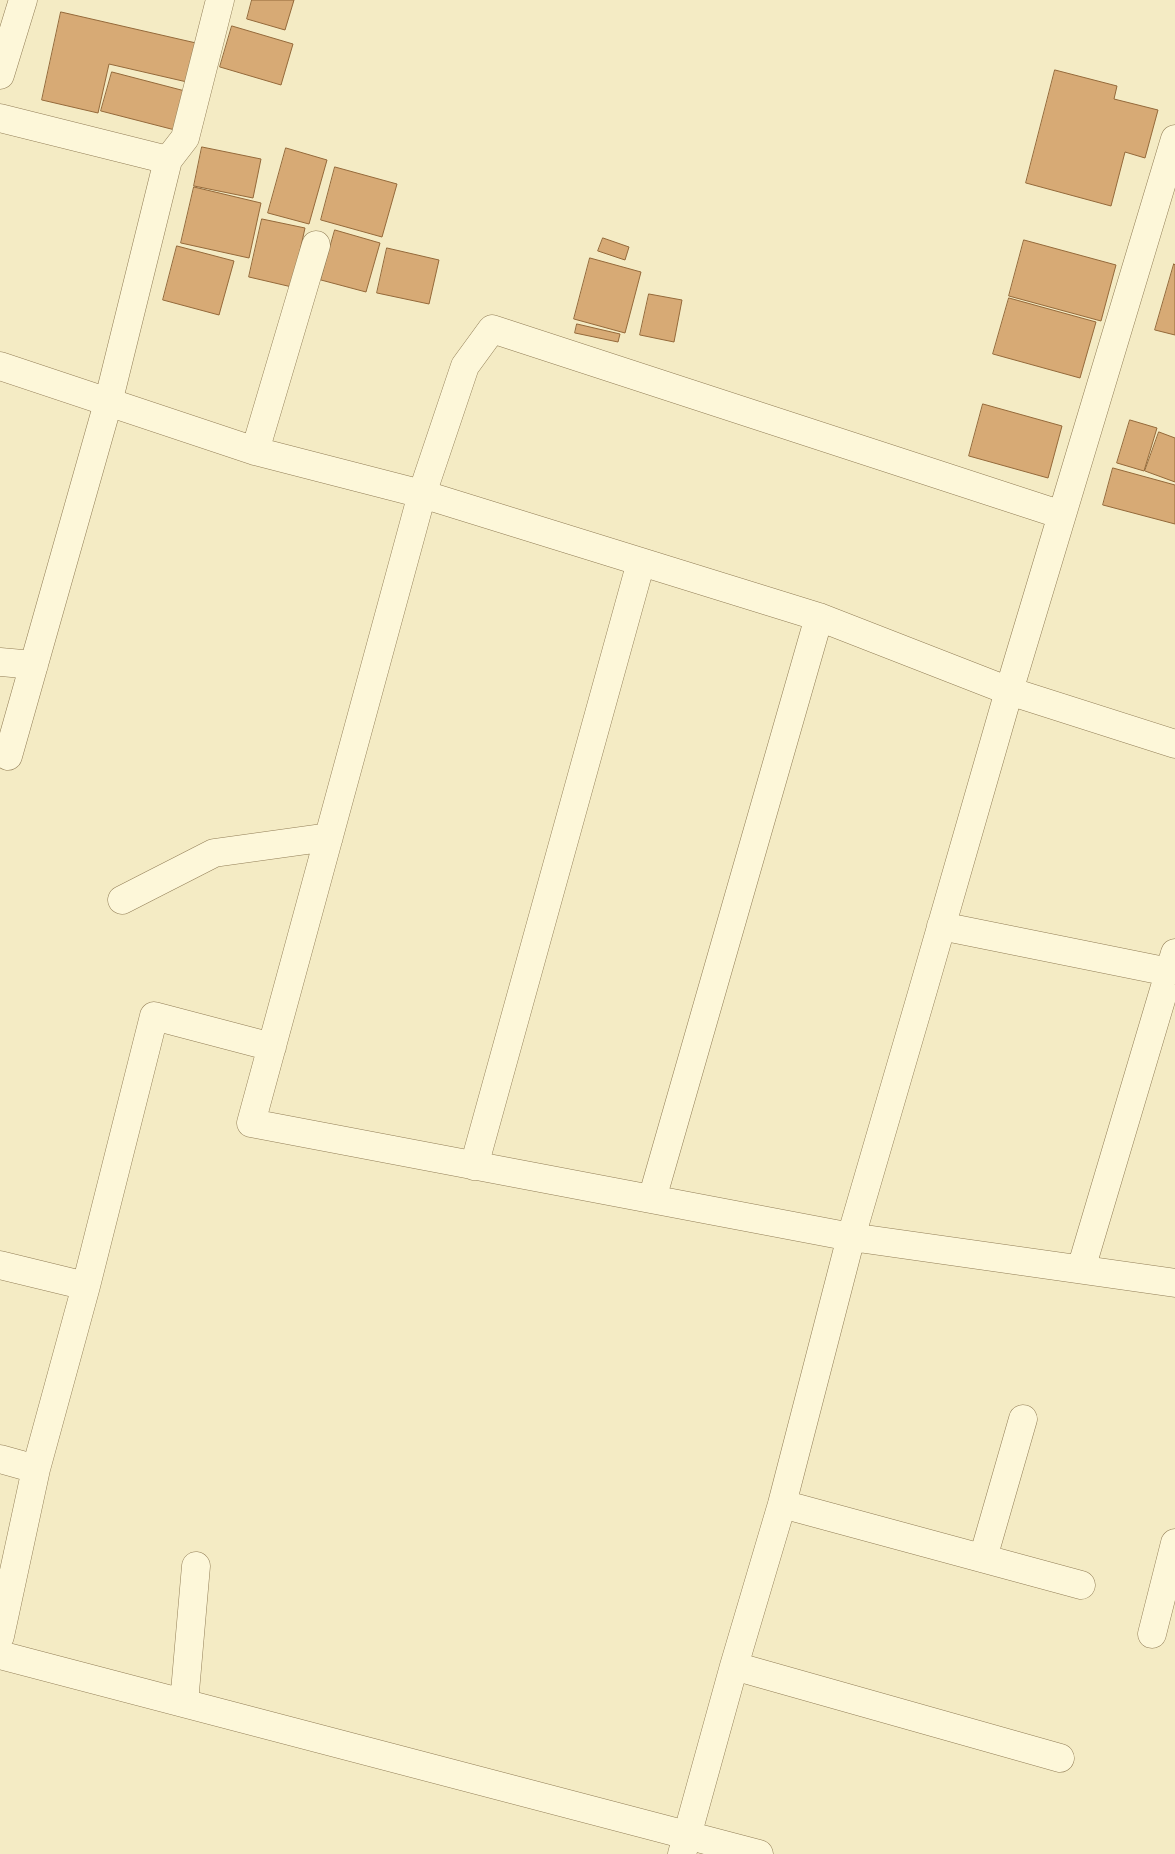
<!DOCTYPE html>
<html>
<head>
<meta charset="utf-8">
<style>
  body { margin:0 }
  canvas { display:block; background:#f4ebc4 }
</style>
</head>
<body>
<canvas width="1175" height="1854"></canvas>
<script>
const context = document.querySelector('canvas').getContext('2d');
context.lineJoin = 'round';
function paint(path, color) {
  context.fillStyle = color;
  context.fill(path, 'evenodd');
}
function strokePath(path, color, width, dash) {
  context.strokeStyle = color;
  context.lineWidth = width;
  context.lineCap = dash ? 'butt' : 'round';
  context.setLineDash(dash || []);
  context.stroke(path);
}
const building = new Path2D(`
  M252,0h42l-9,30 -38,-11z
  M61,12l135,31 -9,39 -78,-18 -11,49 -56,-13z
  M232,26l61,18 -12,41 -61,-18z
  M1055,70l62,16 -3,13 44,11 -13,48 -20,-6 -14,54 -85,-23z
  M112,72l73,19 -10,39 -74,-19z
  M202,147l59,12 -8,39 -59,-12z
  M286,148l41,12 -18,64 -41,-11z
  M335,167l62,17 -15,53 -61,-17z
  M194,187l67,16 -12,55 -68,-15z
  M262,219l43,9 -13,59 -43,-10z
  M335,230l45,13 -14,49 -45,-12z
  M603,238l26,9 -4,13 -27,-9z
  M1024,240l92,25 -15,56 -92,-25z
  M177,246l57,15 -15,54 -56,-15z
  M387,248l52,12 -10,44 -52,-11z
  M590,258l51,14 -16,61 -51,-14z
  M1174,264l1,1v70l-20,-5z
  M649,294l33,6 -8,42 -34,-7z
  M1009,298l87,24 -16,56 -87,-24z
  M577,324l43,10 -2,8 -43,-9z
  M983,404l79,22 -14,52 -79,-22z
  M1130,420l27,8 -13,43 -27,-8z
  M1159,432l16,6v44l-30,-11z
  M1113,468l62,17v39l-72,-19z`);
const street = new Path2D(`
  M0,75l23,-75
  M0,118l168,42
  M0,366l255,85 167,43 43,-128 27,-37 570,186
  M255,451l61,-206
  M0,662l34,3
  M1175,744l-166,-53 -190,-74 -397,-123 -171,629 600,114 324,46
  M8,756l100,-353 60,-243 17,-22 35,-138
  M122,900l92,-47 115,-16
  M941,926l228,46
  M474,1166l167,-604
  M652,1199l167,-582
  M0,1265l86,21
  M1081,1269l94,-316
  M0,1459l36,10
  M782,1504l299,81
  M983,1558l40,-139
  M1152,1634l23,-91
  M0,1636l36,-167 50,-183 68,-270 118,31
  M0,1655l759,199
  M734,1666l326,92
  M184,1703l12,-137
  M682,1854l52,-188 48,-162 69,-267 72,-247 86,-299 166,-552`);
paint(building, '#d7aa75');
strokePath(building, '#94693a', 1);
strokePath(street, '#927e57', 29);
strokePath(street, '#fdf7d9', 28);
</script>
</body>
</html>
